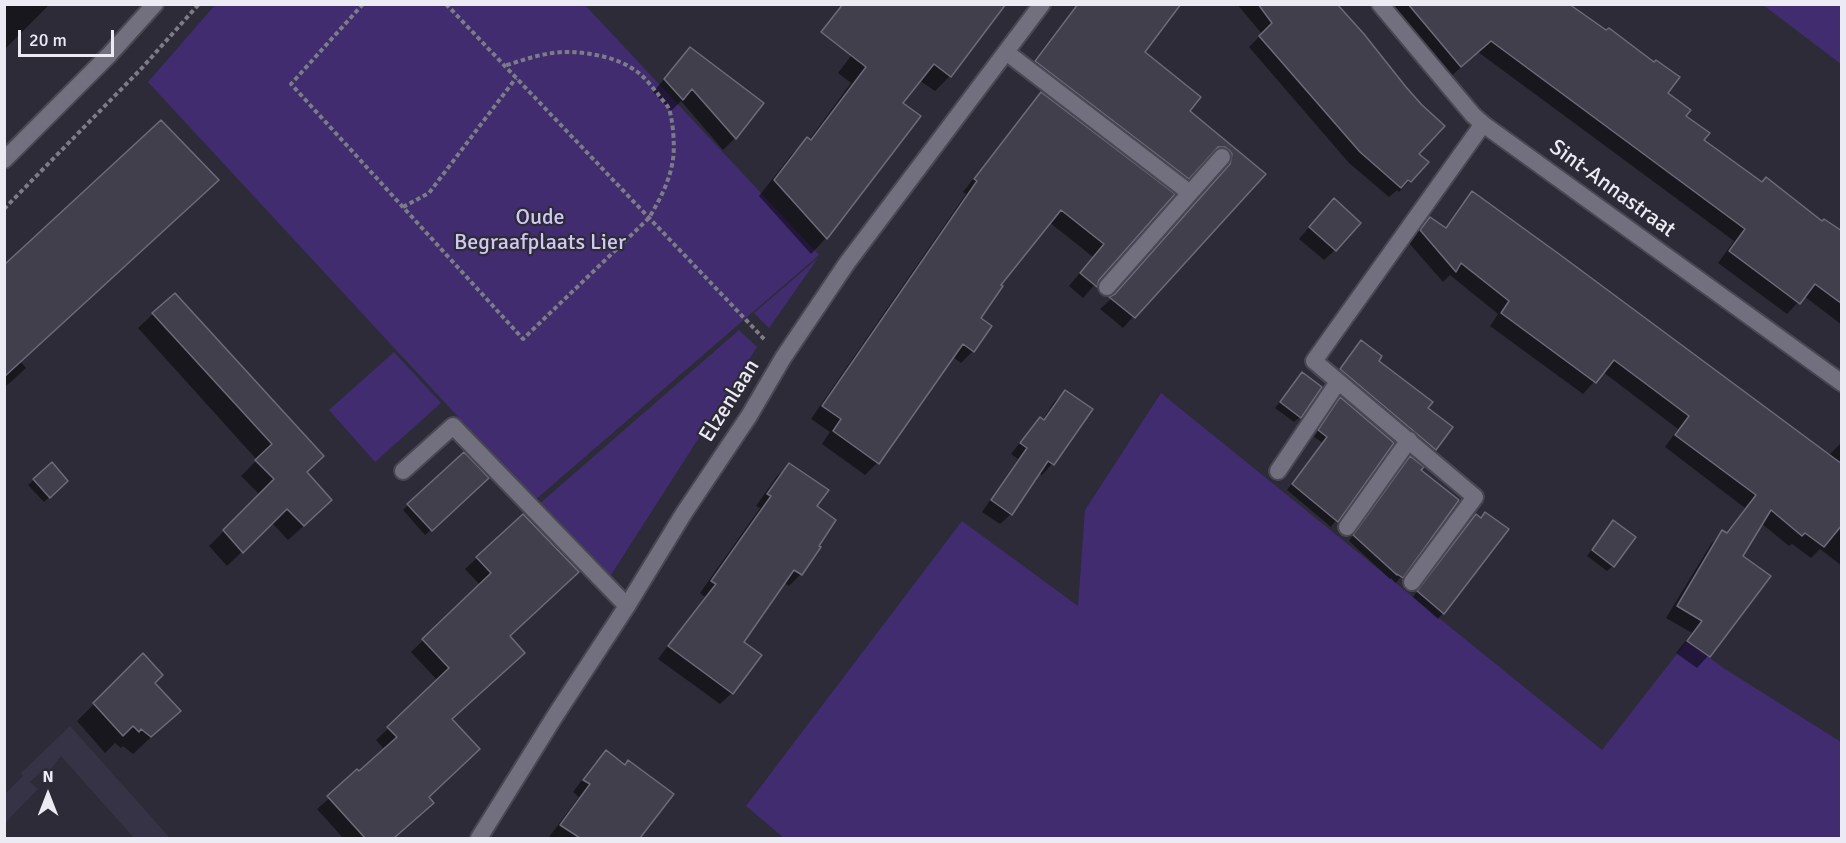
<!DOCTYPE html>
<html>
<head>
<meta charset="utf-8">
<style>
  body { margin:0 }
  #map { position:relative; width:1846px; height:843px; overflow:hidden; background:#2e2b38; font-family:Signika,sans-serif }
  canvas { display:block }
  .frame { position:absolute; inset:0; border:6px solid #eceaf3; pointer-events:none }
  .north { position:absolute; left:18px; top:765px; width:60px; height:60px; -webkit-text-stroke:4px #2e2b38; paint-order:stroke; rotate:0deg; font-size:16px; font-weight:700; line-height:24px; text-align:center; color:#eceaf3 }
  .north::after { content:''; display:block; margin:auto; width:21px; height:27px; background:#eceaf3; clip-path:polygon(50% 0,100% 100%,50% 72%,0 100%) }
  .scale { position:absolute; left:18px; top:30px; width:96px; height:27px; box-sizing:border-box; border:3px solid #eceaf3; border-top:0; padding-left:8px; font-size:18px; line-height:21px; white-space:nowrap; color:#eceaf3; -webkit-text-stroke:4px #2e2b38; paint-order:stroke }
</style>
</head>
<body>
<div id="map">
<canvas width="1846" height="843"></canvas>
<div class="frame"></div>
<div class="north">N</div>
<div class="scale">20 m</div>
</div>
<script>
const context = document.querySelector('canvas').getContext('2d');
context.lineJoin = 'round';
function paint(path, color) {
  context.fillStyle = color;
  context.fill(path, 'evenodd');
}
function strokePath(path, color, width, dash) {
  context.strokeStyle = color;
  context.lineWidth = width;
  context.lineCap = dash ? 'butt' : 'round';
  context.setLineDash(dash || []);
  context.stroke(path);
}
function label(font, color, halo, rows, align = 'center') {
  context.font = font + ' Signika,sans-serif';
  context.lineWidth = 4.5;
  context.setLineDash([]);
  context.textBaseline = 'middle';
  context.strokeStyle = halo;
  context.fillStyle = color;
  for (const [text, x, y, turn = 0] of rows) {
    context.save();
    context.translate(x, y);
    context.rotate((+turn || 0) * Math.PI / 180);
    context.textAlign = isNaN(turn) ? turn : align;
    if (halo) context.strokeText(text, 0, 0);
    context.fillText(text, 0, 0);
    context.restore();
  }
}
const built = new Path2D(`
  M70,726l100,112h-36l-73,-82 -12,15 -4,-3 -15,14 8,7 -33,34v-29l18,-18 -2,-3z`);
const green = new Path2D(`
  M215,5h370l234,250 -284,245 -387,-418z
  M1763,5h78v59z
  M818,258l-49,70 -15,-15z
  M739,330l18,17 -148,231 -71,-73z
  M394,352l47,51 -66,59 -46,-52z
  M1161,393l441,357 85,-109 38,28 116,73v96h-1057l-38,-32 216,-285 116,85 7,-96z`);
const shadow = new Path2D(`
  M4,4h46l-46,46z
  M1077,4h100l-34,48 45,59 75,63 -140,154 -23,-19 13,-12 106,-120 3,-6 -1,-7 -8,-7 -7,1 -29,30 -152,-116z
  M1237,4h99l81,150 10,8 -28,30 -2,-2 -8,7 -40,-34 -100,-116 13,-13z
  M1386,4h123l157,89 36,47 59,44 61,39 20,10v92l-38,-29 -17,18 -69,-51 16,-22 -256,-189 -29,26z
  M886,10l64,66 -15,15 -16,-11 -18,23 18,13 -93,122 -15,16 -52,-58 33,-42 16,-15 1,1 42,-57 -13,-10z
  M690,49l72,55 -27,34 -12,12 -42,-49 -10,10 -18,-19z
  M1042,94l130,101 -89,103 -14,-12 24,-29 -44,-35 -50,63 -20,33 -6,33 -12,12 -8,-6 -76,106 -12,12 -43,-31 8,-12 -19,-13 155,-225 -3,-2 66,-85z
  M1473,193l355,263 12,-12 2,1v121l-22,-17 -9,9 -19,-14 -3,2 -28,-23 -20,33 28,21 -61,79 -11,12 -21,-15 16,-20 -26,-15 45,-74 12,-12 2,2 20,-26 -80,-61 13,-18 -75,-57 -20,22 -93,-68 8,-12 -48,-39 -7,7 -34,-39 9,-12 12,-12 14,10 17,-24z
  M1323,211l12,39 -11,10 -25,-21z
  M4,268l16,93 6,7 -22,20z
  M153,314l152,159 11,42 -28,25 -16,-17 -45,43 -18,-20 51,-51 -19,-19 16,-16 -119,-132z
  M1361,342l16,20 48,47 26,18 -22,28 -94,-80z
  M1302,374l-2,43 -6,5 -19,-14z
  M1065,392l26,17 -39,55 -10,11 -3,-2 -28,41 -11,10 -18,-12 36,-53 -7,-5 19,-24 10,-11 2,2 12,-19z
  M1335,405l57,38 -61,84 -44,-37 36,-47 -9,-6z
  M52,464l14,17 -22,21 -16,-17z
  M1405,464l14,7 38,30 -61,82 -5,-5 -1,1 -41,-38z
  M789,465l26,42 2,40 2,1 -18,26 -12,12 -6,-4 -41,60 -10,51 -12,11 -62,-45 47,-62 -5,-4 60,-85 -4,-2 21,-30z
  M481,484l-56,51 -22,-25 5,-5z
  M523,516l-15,121 -57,83 -24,78 -7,16 -27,24h-50l-26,-29 68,-59 -9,-10 62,-59 -27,-29 69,-67 -15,-16z
  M1476,516l-33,97 -5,6 -25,-22z
  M1608,528l5,38 -6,5 -20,-15z
  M143,655l10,28 26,28 -46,43 -10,-8 -2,2 -6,-5 -10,10 -28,-32z
  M606,752l41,75 -12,11 -15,-10 -7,10h-62l-2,-1 30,-40 -6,-5 21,-28z`);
const building = new Path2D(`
  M843,4h163l-55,73 -17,-13 -31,39 18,13 -94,123 -53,-59 33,-43 4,3 55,-73 -45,-35z
  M1078,4h103l-36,48 56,45 -11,14 76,63 -131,144 -26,-21 6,-3 115,-130 2,-10 -3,-4 -4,-3h-7l-29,32 -154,-118z
  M1258,4h79l27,30 42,53 16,18 23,21 -26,28 10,8 -18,20 -3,-2 -7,8 -41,-36 -101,-116 13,-13z
  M1408,4h161l37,26 3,-2 45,34 2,-2 24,17 -12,16 23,17 -5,6 24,17 -6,7 58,42 4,-5 56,44 2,-2 18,12v73l-27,-20 -15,20 -71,-53 16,-22 -254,-188 -30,26z
  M690,47l74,56 -28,36 -44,-50 -9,11 -19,-21z
  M1041,92l134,102 -76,86 -2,7 -17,-14 24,-29 -43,-34 -60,75 2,1 -22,32 11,8 -18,26 -11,-8 -84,120 -46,-33 8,-12 -19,-13 155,-225 -3,-2z
  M161,120l58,60 -215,197v-112z
  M1472,191l87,63 283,210v61l-18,22 -19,-14 -3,3 -31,-26 -28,46 28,20 -61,81 -23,-16 15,-20 -25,-15 45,-76 5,3 29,-38 -81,-60 14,-19 -75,-56 -18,23 -95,-70 8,-12 -48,-38 -5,9 -36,-42 10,-13 16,11z
  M1334,198l27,25 -25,28 -27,-24z
  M175,293l149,163 -17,16 25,28 -28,26 -17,-17 -44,44 -20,-23 51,-51 -19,-19 17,-16 -120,-131z
  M1361,340l21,16 -3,5 54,41 -5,6 25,19 -17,23 -96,-81z
  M1302,372l20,15 -21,31 -21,-16z
  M1065,390l28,19 -39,56 -6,-4 -36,54 -21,-15 36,-52 -7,-5 20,-26 4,3z
  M1340,397l54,46 -56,79 -46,-38 35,-47 -9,-7z
  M464,452l25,26 -57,53 -25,-27z
  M1410,456l14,11 -3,3 38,30 -56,78 -6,-4v1l-44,-40z
  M52,462l16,19 -18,17 -17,-19z
  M789,463l40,27 -12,16 19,14 -17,26 2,1 -19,28 -8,-5 -50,72 18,13 -29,39 -65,-48 48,-62 -5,-3 60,-85 -4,-2z
  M1485,512l24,17 -65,85 -27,-23 59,-77 5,4z
  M523,514l56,58 -69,64 15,17 -73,66 28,30 -51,48 5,6 -40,35h-29l-38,-42 30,-27 2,2 38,-34 -10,-10 62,-59 -27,-29 69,-66 -15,-16z
  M1613,520l23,17 -22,30 -22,-17z
  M143,653l20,22 -8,8 26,28 -30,26 -10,-8 -2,3 -6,-6 -10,10 -30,-33z
  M606,750l19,15 3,-5 46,34 -34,44h-60l-20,-13 30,-41 -7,-4z`);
const path = new Path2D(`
  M363,4l-72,80 232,255 126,-121c11,-19 21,-37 24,-59 2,-12 0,-39 -4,-50 -2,-5 -8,-10 -11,-15 -6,-7 -14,-18 -22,-23 -17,-13 -44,-18 -65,-19 -23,-1 -45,7 -67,14
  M446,4l320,337
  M403,207l26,-14 87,-115
  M4,209l137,-140 58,-65`);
const service = new Path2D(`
  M1006,52l184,141 32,-36
  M1107,287l83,-94
  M403,471l50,-45 174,180
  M1278,471l60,-89
  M1347,527l62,-87
  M1412,582l63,-85 -161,-136 169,-237`);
const minor = new Path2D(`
  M1380,4l93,111 10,9 359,259
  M479,838l76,-122 72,-110 57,-93 65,-97 34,-58 64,-95 195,-259`);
const tertiary = new Path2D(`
  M4,160l105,-105 46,-51`);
const streetNames = [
  ["Sint-Annastraat",1612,189,36],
  ["Elzenlaan",730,401,-58]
];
const parkNames = [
  ["Oude",540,218],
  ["Begraafplaats Lier",540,243]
];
paint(built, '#363346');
paint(green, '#402c6f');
paint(shadow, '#0007');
paint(building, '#423f4d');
strokePath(building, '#6d6b7a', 1.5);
strokePath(service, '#494752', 20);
strokePath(minor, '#494752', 20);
strokePath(tertiary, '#494752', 20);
strokePath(path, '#7d7b86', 4, [4.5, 3]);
strokePath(service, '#726f7e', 16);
strokePath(minor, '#726f7e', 16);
strokePath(tertiary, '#726f7e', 16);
label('22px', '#eceaf3', '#2e2b38', streetNames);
label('22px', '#d0c8f2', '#2e2b38', parkNames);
</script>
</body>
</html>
